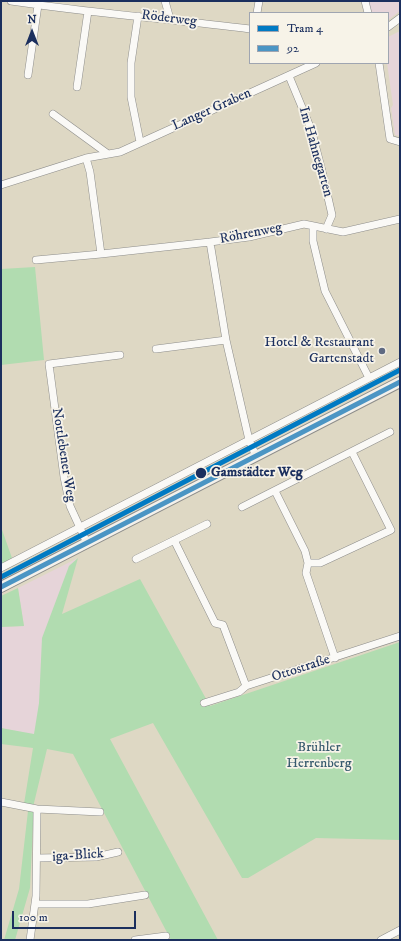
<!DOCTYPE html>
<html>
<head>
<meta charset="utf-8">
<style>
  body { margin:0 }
  #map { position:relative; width:401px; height:941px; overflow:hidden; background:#ded8c4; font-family:"IM FELL DW Pica",serif }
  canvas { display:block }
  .frame { position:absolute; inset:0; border:2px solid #1b2f5e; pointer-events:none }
  .legend { position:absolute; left:249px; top:12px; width:140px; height:52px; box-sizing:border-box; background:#f7f3e8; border:1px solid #9fa5b1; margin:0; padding:5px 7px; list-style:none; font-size:12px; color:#1b2f5e }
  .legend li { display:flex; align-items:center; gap:8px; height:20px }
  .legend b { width:20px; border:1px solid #9fa5b1 }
  .north { position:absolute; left:12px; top:12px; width:40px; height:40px; -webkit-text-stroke:3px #f7f3e8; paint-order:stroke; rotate:0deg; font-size:11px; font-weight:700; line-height:16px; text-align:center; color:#1b2f5e }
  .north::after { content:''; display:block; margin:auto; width:14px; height:18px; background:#1b2f5e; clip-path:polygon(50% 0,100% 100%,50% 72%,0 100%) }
  .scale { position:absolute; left:12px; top:911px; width:124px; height:18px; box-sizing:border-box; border:2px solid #1b2f5e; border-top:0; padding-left:5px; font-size:12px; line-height:14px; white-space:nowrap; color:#1b2f5e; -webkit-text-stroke:3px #f7f3e8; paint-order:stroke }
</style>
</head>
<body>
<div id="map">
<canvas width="401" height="941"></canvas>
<div class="frame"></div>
<ul class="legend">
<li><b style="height:5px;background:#007ac3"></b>Tram 4</li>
<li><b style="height:5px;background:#4b95c4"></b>92</li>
</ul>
<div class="north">N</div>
<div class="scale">100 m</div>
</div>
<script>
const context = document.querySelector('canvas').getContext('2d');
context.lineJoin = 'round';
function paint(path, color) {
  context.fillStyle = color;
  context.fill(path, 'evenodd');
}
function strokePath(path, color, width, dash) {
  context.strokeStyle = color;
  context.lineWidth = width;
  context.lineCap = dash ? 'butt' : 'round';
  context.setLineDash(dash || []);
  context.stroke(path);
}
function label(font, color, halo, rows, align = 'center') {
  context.font = font + ' "IM FELL DW Pica",serif';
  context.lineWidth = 3.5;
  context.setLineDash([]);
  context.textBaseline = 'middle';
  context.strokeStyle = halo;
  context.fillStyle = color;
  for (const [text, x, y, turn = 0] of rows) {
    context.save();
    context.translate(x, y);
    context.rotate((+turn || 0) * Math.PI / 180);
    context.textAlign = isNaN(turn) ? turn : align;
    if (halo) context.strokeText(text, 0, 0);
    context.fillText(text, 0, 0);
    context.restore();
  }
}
const built = new Path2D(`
  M368,1h32v10l-12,9v-7h-16z
  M400,31v105l-5,-1 -4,-27 2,-3 -6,-42 1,-26z
  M78,558l-9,8 -35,169 -33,-7v-101l23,-1 -6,-38z`);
const green = new Path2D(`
  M35,267l9,93 -43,5v-96z
  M1,527l11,31 -11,6z
  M78,558l-16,56 78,-35 70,127 190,-64v198l-84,-2 -68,40h-6l-89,-155 -43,16 108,201h-47l-98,-186 -26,-5 -13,54 -4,85 -15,52h-11l15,-51 9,-78 -5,-1 10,-62 -32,-4v-16l33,6 5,-31 3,-65 27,-72z
  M18,588l6,38 -23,1v-31z`);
const street = new Path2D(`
  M11,1c79,12 159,18 239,28
  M165,1l5,18
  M365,1l3,12
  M257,13l2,-12
  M138,16l-7,47v34l9,45
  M388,27l12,-9
  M379,63l11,76 10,3
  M28,75l10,-70
  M289,76l22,53 10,38 11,48 -6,14
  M77,87l11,-76
  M53,114l55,40
  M86,158l4,14 11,82
  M1,185l85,-27 34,-6 196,-89
  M313,227v14l12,50 44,87
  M210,242l16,98 23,100 7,16
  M36,260l65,-6 109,-12 39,-5 55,-13 39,8 57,-13
  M156,349l70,-9
  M275,491l30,60 3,12 -2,10 29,85
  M242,507l148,-75
  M174,540l41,83 8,2 23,61
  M87,543l-17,-37 -6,-29 -15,-113 71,-9
  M136,559l71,-35
  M308,563h12l71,-33 -39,-78
  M1,568l399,-206
  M204,703l35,-11 7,-6 154,-50
  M1,802l36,7 63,3
  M37,858l59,-1 22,-5
  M35,904h53l57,-9
  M30,940l6,-44 1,-87
  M135,940l31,-4
  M381,940l19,-10`);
const secondary = new Path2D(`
  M1,587l399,-205`);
const bus1 = new Path2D(`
  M1,587l399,-205`);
const tram1 = new Path2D(`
  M1,577l399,-207`);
const markers = [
  [382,351,4,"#5f6a82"],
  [201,473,6,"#1b2f5e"]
];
const streetNames = [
  ["Röderweg",169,19,7],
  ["Langer Graben",212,110,-24],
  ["Im Hahnegarten",315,152,74],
  ["Röhrenweg",251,234,-11],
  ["Nottlebener Weg",63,455,81],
  ["Ottostraße",301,669,-18],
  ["iga-Blick",78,856,-4]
];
const poiNames = [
  ["Hotel & Restaurant",374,343],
  ["Gartenstadt",374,359]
];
const stopNames = [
  ["Gamstädter Weg",211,473]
];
const parkNames = [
  ["Brühler",319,748],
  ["Herrenberg",319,764]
];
paint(built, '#e6d4d9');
paint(green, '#b1dcb0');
strokePath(street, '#8d8d8b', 8);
strokePath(secondary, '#8d8d8b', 12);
strokePath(street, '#faf9f6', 7);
strokePath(secondary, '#f4f1eb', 10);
strokePath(bus1, '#4b95c4', 5);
strokePath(tram1, '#007ac3', 5);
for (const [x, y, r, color] of markers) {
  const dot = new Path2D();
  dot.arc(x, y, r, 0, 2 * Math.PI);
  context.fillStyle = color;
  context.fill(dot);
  strokePath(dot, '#f7f3e8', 1.5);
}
label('14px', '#1b2f5e', '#f7f3e8', streetNames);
label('14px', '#1b2f5e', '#f7f3e8', poiNames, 'right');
label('bold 14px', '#1b2f5e', '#f7f3e8', stopNames, 'left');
label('14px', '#385b6e', '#f7f3e8', parkNames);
</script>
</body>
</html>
